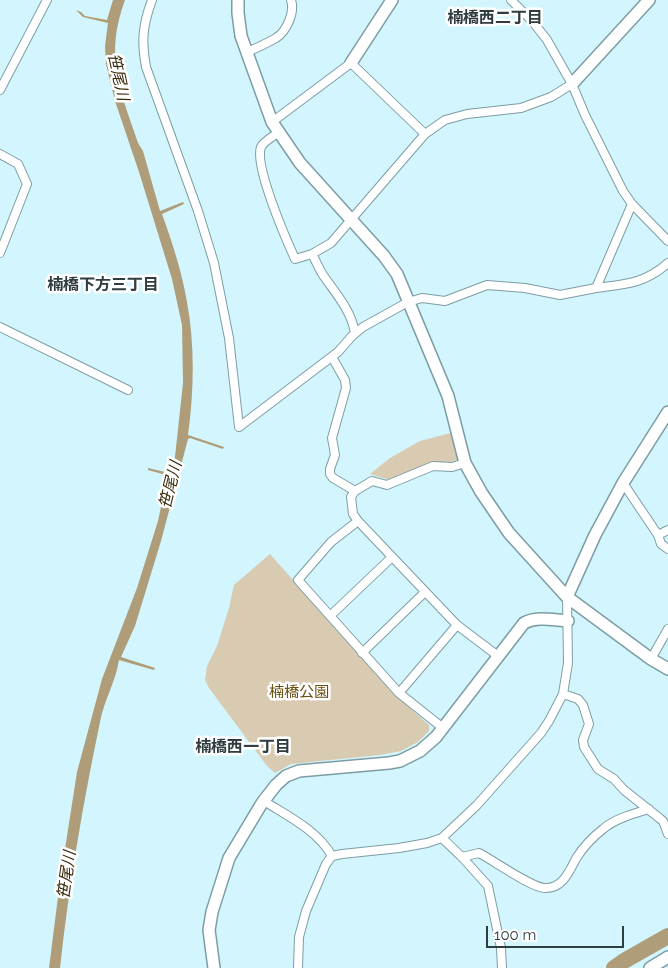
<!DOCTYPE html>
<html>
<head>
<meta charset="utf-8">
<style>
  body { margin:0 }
  #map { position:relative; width:668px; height:968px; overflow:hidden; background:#d3f5fd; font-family:Raleway,sans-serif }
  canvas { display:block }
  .scale { position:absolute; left:486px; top:926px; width:138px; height:22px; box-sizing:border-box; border:2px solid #2f3d40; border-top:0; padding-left:6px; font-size:15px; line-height:18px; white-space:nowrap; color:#2f3d40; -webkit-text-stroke:4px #fff; paint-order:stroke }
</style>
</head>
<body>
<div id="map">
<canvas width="668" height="968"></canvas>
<div class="scale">100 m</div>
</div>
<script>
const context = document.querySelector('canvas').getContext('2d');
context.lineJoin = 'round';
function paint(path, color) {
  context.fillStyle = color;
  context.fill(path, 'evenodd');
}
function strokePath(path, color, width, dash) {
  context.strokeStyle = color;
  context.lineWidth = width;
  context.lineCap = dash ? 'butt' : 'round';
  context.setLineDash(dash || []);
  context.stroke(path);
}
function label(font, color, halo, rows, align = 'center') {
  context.font = font + ' Raleway,"Noto Sans JP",sans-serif';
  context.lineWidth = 5;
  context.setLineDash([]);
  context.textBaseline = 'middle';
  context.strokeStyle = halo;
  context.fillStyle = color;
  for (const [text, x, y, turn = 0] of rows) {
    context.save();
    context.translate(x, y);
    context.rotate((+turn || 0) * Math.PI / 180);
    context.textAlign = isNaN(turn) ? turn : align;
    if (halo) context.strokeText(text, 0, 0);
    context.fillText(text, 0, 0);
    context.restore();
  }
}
const green = new Path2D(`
  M451,433l9,26 -10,3h-18l-42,18 -20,-6 20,-16 30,-17z
  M270,554l126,142 33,29v6l-11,11 -17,9 -21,4 -89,9 -16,9 -8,-7 -58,-78 -4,-8 2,-14 10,-20 12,-38 5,-23z`);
const water = new Path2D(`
  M113,0h12c-21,57 -5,89 13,143l5,8 17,60 23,-9 1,2 -22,10c10,28 20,58 25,88 8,43 7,90 1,133l36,12 -1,2 -33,-11 -2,1 -27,102 -26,85 -14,31 34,11 -1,2 -35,-10c-3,21 -15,40 -19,62 -17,81 -31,163 -40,246h-11l11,-87 17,-109 25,-93 35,-91 21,-67 8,-38 2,-2 1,-8 -3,2 -18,-5v-2l17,4 9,-6 9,-83 -1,-58 -10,-46 -33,-107 -24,-71 -9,-37 -1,-18 3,-23 -25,-6 -7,-7 5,2 4,4 22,4z`);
const river = new Path2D(`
  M614,968l10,-7 44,-25`);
const street = new Path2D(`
  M152,0c-9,24 -11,41 -6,67l52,144 16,52 15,75 10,89 99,-75 14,-16 11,-9 45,-25 14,-4 23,3 42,-16 38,3 35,7 36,-7 36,-84
  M511,0l22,22 14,18 25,44 13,31 38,76 9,13 36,37
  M247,52c10,-4 20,-9 29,-14 11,-7 19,-26 15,-38
  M0,90l47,-90
  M272,122l79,-59 74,71
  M279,132c-5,4 -15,9 -18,15 -7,19 25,92 34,112l17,-5 19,-11 94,-109 20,-14 22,-6 54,-6 30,-11 21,-13
  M0,154l18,10 9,20 -27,69
  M312,254c4,7 7,15 11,21 13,19 28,35 32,58
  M596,288c30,-4 48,-4 72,-25
  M0,327l128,63
  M332,357l13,23 1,8 -14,50 3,17 -5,14v5l3,4 22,13
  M465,463l-13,4 -19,-1 -46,19 -15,-4 -17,10 -4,6 2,17 5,7 99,104 41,31
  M623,483l35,52 3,9 7,5
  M358,521l-27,21 -33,38 101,113 44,35
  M658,535l10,-5
  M330,616l61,-58
  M362,653l63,-61
  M651,659l17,-30
  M399,693l58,-68
  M563,694l15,5 5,6 6,19 -6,16 1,7 14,22 16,10 10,11 34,27 5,4 5,13
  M264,801c25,16 53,29 68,55
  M442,838l20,19 26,29 13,62 1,20
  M462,857l17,-4c14,7 54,36 67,35 18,0 24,-19 31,-31 7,-11 16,-20 26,-28 13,-11 30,-15 46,-20
  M298,968l1,-31 7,-26 20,-47 6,-8 10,-2 57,-6 28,-5 15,-5 35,-33 64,-72 8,-12 14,-27 5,-31 -1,-66`);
const secondary = new Path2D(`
  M238,0v13l3,23 31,86 28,41 84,93 13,18 51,122 17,67 16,29 28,41 58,64 84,62 17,10
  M351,63l41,-63
  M572,84l77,-84
  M567,597l28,-62 28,-52 45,-71
  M214,968l-5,-38 3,-18 17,-54 33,-55 14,-18 10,-9 13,-5 90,-8 11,-2 20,-10 16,-14 88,-114c13,-7 28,-3 44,-2
  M650,968l18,-11`);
const parkNames = [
  ["楠橋公園",299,692]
];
const neighbourhoodNames = [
  ["楠橋西二丁目",495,18],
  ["楠橋下方三丁目",103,285],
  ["楠橋西一丁目",243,747]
];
const waterNames = [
  ["笹尾川",118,77,78],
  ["笹尾川",171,485,-76],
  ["笹尾川",67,875,-82]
];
paint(green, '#d8cbb1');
paint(water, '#ae9d78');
strokePath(river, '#ae9d78', 16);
strokePath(street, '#7d9da4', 10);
strokePath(secondary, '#7d9da4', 14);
strokePath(street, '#fff', 8);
strokePath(secondary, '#fff', 11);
label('15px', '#694f0f', '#fff', parkNames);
label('bold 16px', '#2f3d40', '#fff', neighbourhoodNames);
label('italic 16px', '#392b0b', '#fff', waterNames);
</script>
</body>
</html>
